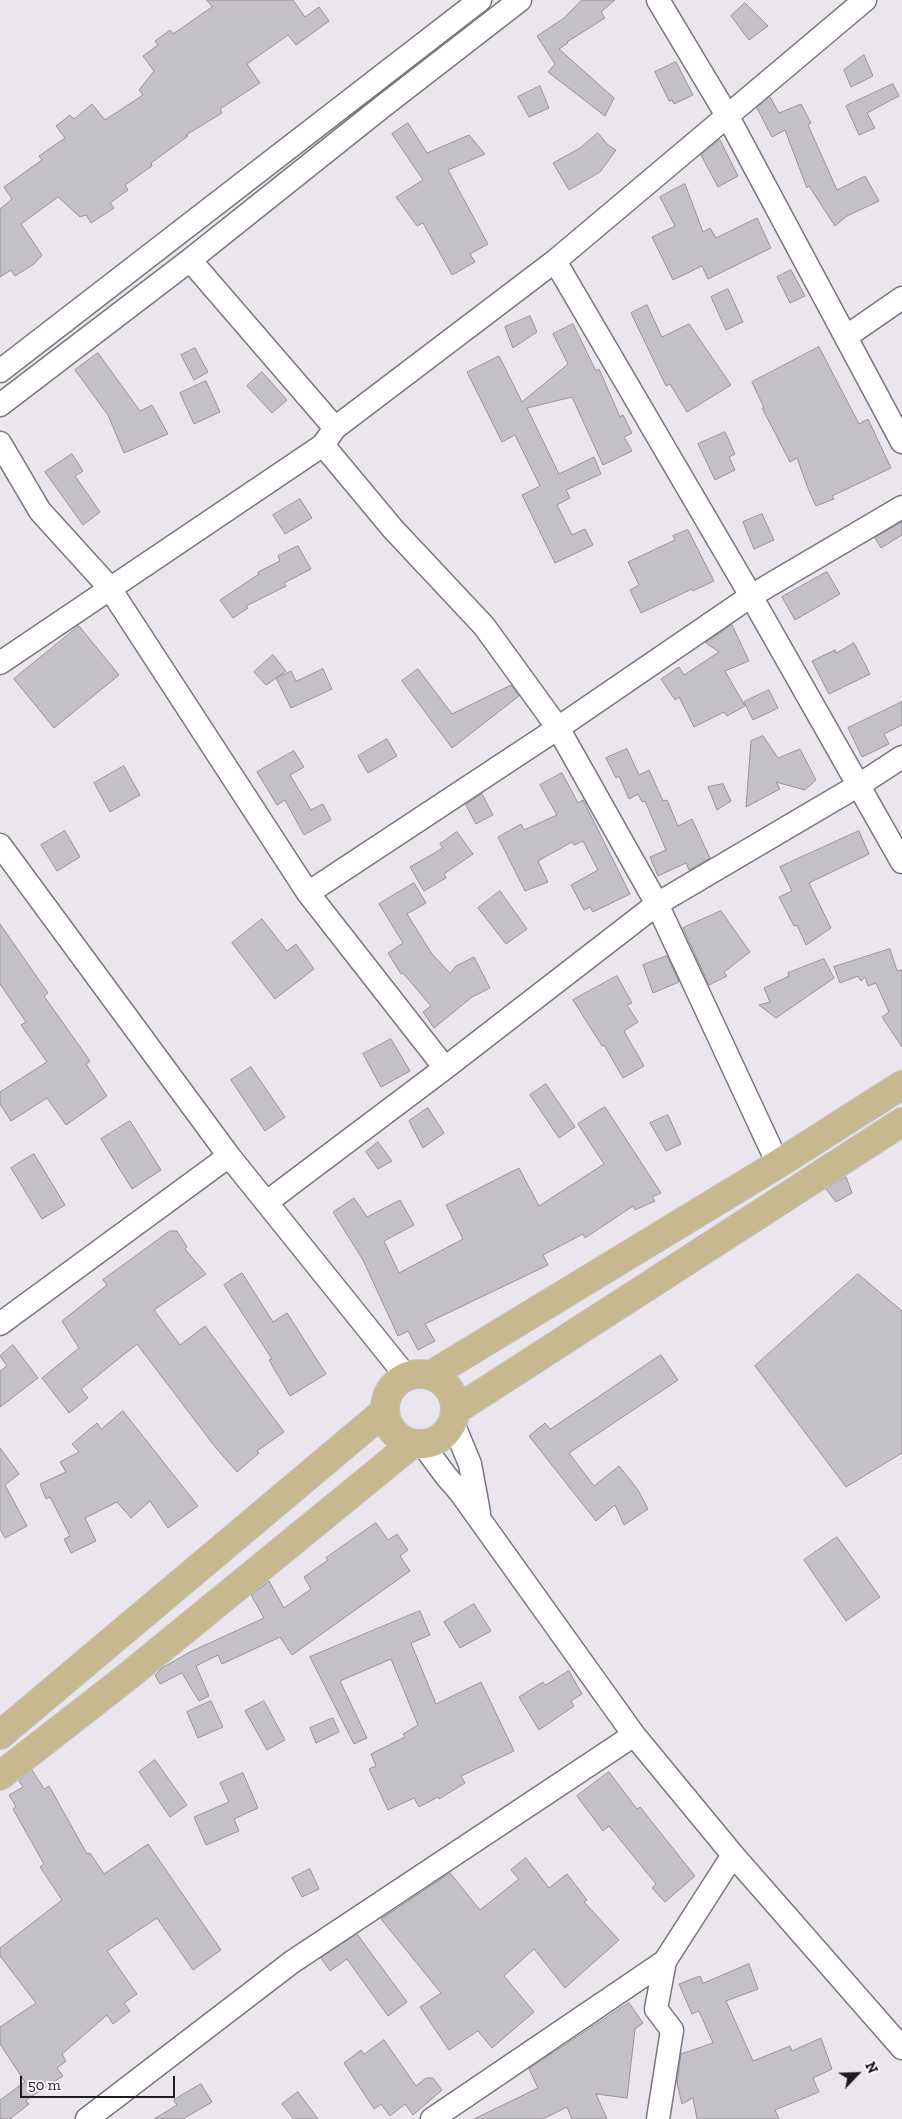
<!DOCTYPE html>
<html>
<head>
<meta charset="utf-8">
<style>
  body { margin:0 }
  #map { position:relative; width:902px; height:2119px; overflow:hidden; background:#ebe6ee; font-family:"Zilla Slab",serif }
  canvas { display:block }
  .north { position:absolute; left:832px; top:2049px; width:50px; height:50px; -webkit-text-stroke:4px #f8f4fc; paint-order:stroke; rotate:66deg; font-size:14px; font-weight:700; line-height:20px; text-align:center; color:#1d1b1e }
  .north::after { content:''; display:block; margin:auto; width:18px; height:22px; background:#1d1b1e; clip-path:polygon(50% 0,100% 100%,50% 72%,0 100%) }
  .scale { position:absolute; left:20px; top:2076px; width:155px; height:22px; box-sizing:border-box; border:2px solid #1d1b1e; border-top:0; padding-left:6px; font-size:15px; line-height:18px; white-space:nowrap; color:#1d1b1e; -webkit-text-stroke:4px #f8f4fc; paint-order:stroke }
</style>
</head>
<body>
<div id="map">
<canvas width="902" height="2119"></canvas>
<div class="north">N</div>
<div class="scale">50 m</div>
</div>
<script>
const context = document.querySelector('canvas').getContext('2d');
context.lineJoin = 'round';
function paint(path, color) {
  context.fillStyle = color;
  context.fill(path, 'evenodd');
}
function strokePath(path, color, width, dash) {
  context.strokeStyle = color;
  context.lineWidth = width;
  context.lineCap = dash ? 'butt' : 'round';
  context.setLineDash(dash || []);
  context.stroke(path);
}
const building = new Path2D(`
  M207,0h86l12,17 14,-10 10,14 -33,24 -8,-10 -41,29 13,19 -40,26 2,4 -36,22 2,1 -37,27 1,3 -27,19 3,5 -18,13 4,5 -23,15 -5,-8 -6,2 -22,-20 -37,27 21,31 -8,9 -19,12 -4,-6 -11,7v-68l12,-10 -8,-12 38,-27 -3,-4 26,-18 -9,-12 14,-11 4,4 18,-15 13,16 38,-25 -4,-5 15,-19 -11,-15 15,-11 -3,-4 15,-11 3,4 39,-27z
  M582,0h33l-14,12 4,6 -38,24 1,1 -9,6 55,49 -9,18 -57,-44 7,-8 -18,-28 27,-18z
  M745,3l23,23 -19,14 -18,-24z
  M864,55l9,21 -22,11 -7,-17z
  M676,62l17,33 -19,9 -2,-4 -3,1 -14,-29z
  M893,84l6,12 -32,17 8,15 -16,7 -13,-29z
  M540,86l9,22 -20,9 -11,-20z
  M770,97l9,16 22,-9 10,19 -3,2 29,65 28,-14 14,25 -32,15 -12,10 -26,-40 -2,2 -22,-58 -13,7 -15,-29z
  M408,123l19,30 42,-18 16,19 -37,16 40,74 -18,10 5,8 -23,13 -29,-52 -6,3 -21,-29 27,-17 -31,-46z
  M598,133l10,12 8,5 -16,22 -31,18 -16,-27 27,-15z
  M720,140l18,36 -20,11 -17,-32z
  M685,184l18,48 7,-4 6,10 41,-20 14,30 -63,31 -6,-13 -29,14 -21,-43 23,-11 -15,-29z
  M791,270l14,26 -15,7 -13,-26z
  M728,289l15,33 -17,8 -15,-33z
  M647,305l15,32 27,-13 42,61 -44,27 -17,-28 -4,2 -35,-73z
  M530,316l7,16 -24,16 -8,-21z
  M573,324l23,47 3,-2 21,48 3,-2 9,18 -8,4 8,14 -29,14 -31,-68 -45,11 32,66 35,-17 7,17 -35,16 4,8 -13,7 15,30 13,-6 8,16 -38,18 -33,-68 18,-9 -25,-51 -13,7 -35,-70 32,-16 23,46 46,-38 -15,-30z
  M819,347l40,77 9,-5 23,49 -59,28 2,3 -18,7 -7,-15 -12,-33 -7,4 -28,-54h2l-12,-26z
  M195,348l13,24 -14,8 -13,-25z
  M98,353l42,58 12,-6 16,29 -44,19 -16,-38 -33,-45z
  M262,372l25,28 -15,13 -25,-27z
  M206,381l14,31 -26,12 -14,-31z
  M725,432l10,22 -6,3 6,13 -20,10 -17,-36z
  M72,454l11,17 -8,5 25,36 -17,13 -38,-53z
  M300,499l12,19 -27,16 -12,-19z
  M762,514l12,26 -20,9 -11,-27z
  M902,522v13l-21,13 -6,-10z
  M688,530l26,51 -21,10 -1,-2 -51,24 -11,-23 9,-5 -11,-23 47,-22 -2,-4z
  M298,546l13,23 -27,14 2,3 -40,20 2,2 -15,10 -13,-18 39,-26 -1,-2 22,-11 -2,-5z
  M827,572l13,22 -45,26 -13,-23z
  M732,625l17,36 -24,10 20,35 -18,10 -3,-4 -30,15 -15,-30 -4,3 -14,-21 18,-12 5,8 35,-23 -13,-9z
  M79,626l40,49 -65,53 -40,-49z
  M854,643l16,31 -41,20 -17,-33 23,-11 1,3z
  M273,655l13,16 -20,14 -12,-13z
  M323,669l9,20 -41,19 -15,-30 15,-7 5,10z
  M418,669l34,45 59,-29 8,11 -67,52 -50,-67z
  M769,690l9,18 -25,12 -9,-18z
  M902,702v23l-18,9 5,10 -27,13 -14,-29z
  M763,736l15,22 22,-9 16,31 -11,10 -29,-8 4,7 -34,18 5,-66z
  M387,739l10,17 -29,17 -10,-17z
  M627,749l12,26 10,-5 14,31 4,-1 11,26 14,-7 18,39 -21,12 -3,-7 -28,13 -8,-19 16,-7 -21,-49 -3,1 -4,-8 -9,5 -10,-23 -3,2 -10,-20z
  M294,751l10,16 -14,8 21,35 12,-6 8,16 -27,15 -19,-35 -8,5 -20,-33z
  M124,766l16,29 -30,17 -16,-29z
  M562,773l16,30 5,-3 47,94 -37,18 -3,-5 -6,3 -13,-25 27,-15 -15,-29 -9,4 -2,-3 -34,19 10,21 -23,9 -27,-54 23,-13 3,6 33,-15 -17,-30z
  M723,784l8,17 -14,9 -9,-23z
  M482,794l11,21 -17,9 -10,-19z
  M65,831l15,26 -23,14 -16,-26z
  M859,831l10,23 -60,29 22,45 -25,17 -9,-20 -3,1 -15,-29 13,-6 -12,-24z
  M457,832l16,22 -29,20 2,4 -22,13 -14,-24 33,-19 -3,-4z
  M414,883l12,20 -19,11 25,40 18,19 6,-7 18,-9 16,31 -18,9 -38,31 -11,-16 8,-6 -28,-33 -2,1 -13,-21 15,-10 -24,-39z
  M500,891l27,38 -21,15 -28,-36z
  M721,911l29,41 -26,20 3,4 -18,9 -26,-57z
  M262,919l25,32 9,-7 18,25 -39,30 -43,-56z
  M0,924l48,69 -4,3 46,65 -4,3 21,32 -41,29 -19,-27 -36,23 -11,-17v-12l47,-30 -26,-37 5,-3 -26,-38z
  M890,949l7,22 5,-1v77l-20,-30 7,-5 -13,-29 -8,3 -3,-9 -4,4 -3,-5 -18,7 -6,-16z
  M667,956l12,26 -26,11 -10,-28z
  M824,959l10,19 -58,40 -17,-13 11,-3 -6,-14 25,-12 -1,-3z
  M617,976l15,27 -5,2 11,17 -14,9 20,35 -21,12 -19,-33 -2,1 -29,-46z
  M391,1039l19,32 -29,16 -18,-33z
  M251,1067l34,50 -20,14 -34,-51z
  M546,1084l29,43 -16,11 -29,-43z
  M605,1107l56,86 -9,4 3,4 -20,9 -2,-4 -48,32 -2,-4 -40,21 5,10 -123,59 10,17 -17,9 -10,-19 -10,5 -35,-76 -30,-48 21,-14 13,19 33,-17 14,25 -30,16 15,32 64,-34 -17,-34 73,-37 20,38 65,-42 -26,-40z
  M428,1108l16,25 -21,15 -14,-27z
  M668,1115l13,29 -15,7 -16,-28z
  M130,1121l31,49 -29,19 -31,-50z
  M378,1142l14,19 -14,8 -12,-17z
  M34,1154l31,51 -23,14 -31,-51z
  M846,1177l6,16 -16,9 -10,-13z
  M170,1231h7l10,16 -2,2 21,25 -52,36 26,35 25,-19 79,106 -27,19 2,2 -22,19 -21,-24 -79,-104 -56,45 7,9 -19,15 -27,-35 37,-30 -17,-27 45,-36 -4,-5z
  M242,1273l31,49 14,-9 39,61 -36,22 -21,-36 3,-1 -48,-74z
  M858,1274l44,37v142l-56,34 -91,-121z
  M13,1345l25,33 -38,29v-36l7,-5 -7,-10z
  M661,1355l17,25 -109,73 25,33 25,-20 19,24 10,19 -24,16 -9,-20 -19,16 -67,-85 16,-13 5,6z
  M123,1411l75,95 -30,22 -18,-27 -19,17 -14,-16 -32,16 11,23 -25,12 -7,-14 6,-3 -20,-39 -4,2 -6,-15 26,-12 -6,-10 19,-10 -7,-8 25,-21 4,6z
  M0,1448l19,26 -14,11 22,41 -22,12 -5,-9z
  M376,1523l12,17 9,-6 11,16 -8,6 10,15 -118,84 -12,-18 -58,27 -4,-9 -22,11 13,30 -10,5 -17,-28 -22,11 -5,-9 7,-7 28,-16 74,-34 -13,-23 18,-14 15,27 27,-19 -7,-12 24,-17 -2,-2z
  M837,1537l43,60 -34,24 -42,-61z
  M474,1604l17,27 -31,17 -16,-26z
  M420,1611l10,24 -19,8 25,61 45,-22 33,69 -53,25 4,7 -26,16 -1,-2 -19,10 -5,-9 -26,12 -19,-41 7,-3 -5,-12 34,-17 -2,-3 15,-9 -27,-66 -51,22 27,57 -13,6 -44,-87z
  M569,1671l13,23 -11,7 3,5 -35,24 -20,-33 24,-15 2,3z
  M211,1701l12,26 -25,11 -11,-26z
  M264,1701l21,39 -18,10 -22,-39z
  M333,1718l6,14 -23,11 -6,-15z
  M155,1760l32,45 -17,12 -31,-45z
  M32,1770l12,19 5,-3 38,68 3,-1 14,21 44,-30 73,106 -28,20 -36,-52 -50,33 30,43 -13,9 6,8 -17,13 -6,-9 -45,39 4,7 -9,7 6,8 -37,24 3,4 -19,15h-10v-19l25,-18 -25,-38v-17l36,-24 -36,-47v-8l62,-48 -22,-33 4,-3 -31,-55 3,-2 -7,-12 14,-8 -4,-6z
  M609,1772l28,37 3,-2 55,69 -30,26 -13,-14 4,-4 -47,-58 -6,5 -26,-35z
  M243,1773l15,35 -24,11 5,12 -33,14 -12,-28 35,-15 -9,-19z
  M526,1858l23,30 18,-14 20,26 -3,2 35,38 -54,48 -31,-39 -30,27 30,36 -42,36 -14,-17 -29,19 -29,-43 21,-14 -60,-74 69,-46 30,37 39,-31 -8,-9z
  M310,1869l9,20 -17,8 -10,-19z
  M357,1934l50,68 -19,14 -41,-57 -17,12 -9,-13z
  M749,1964l9,25 -32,12 27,60 37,-15 2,5 29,-13 11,31 -19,9 6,14 -44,18 4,9h-82l-4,-21 -11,6 -5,-21 4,-29 32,-11 -14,-32 -7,3 -13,-30 21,-8 3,7z
  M629,2003l14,20 -8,6 -8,69 -31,-4 11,25h-35l-5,-12 -24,12h-69l64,-31 -9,-19z
  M384,2040l32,46 10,-8h7l9,12 -29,25 -8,-11 -15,12 -9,-12 -7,5 -30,-46 17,-13 3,4z
  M201,2084l11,18 -29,17h-29l23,-14 -3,-5z
  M298,2092l20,27h-24l-12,-15z`);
const minor = new Path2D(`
  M658,0l70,117 174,325
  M190,260l145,168
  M555,261l196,335 151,266
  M847,336l55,-38
  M0,371l480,-371
  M0,405l190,-145 192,-153 138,-107
  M0,443l40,68 69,76 199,306 137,175
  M323,445l70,84 91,97 74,102 99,176 121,260
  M0,663l323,-218 12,-17 220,-167 310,-261
  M0,845l229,311 177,220
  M308,893l250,-165 193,-132 151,-89
  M267,1202l178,-134 212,-164 202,-119 43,-28
  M0,1324l229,-168
  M453,1423l17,41 9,49
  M423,1445l23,31 14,16 174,243 99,120 169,193
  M87,2119l205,-157 342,-227
  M432,2119l233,-158 68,-106
  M658,2119l14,-89 -16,-21 9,-48`);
const major = new Path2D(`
  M385 1409a35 35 0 1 1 70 0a35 35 0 1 1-70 0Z
  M431,1375l347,-211 124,-79
  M456,1410l446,-288
  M0,1735l385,-324
  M0,1776l127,-99 285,-233`);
paint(building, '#c4c0c7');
strokePath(building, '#97929a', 1);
strokePath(minor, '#7a767d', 25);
strokePath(major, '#c4c4c4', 30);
strokePath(minor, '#fff', 22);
strokePath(major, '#c8b890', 28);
</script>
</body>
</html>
